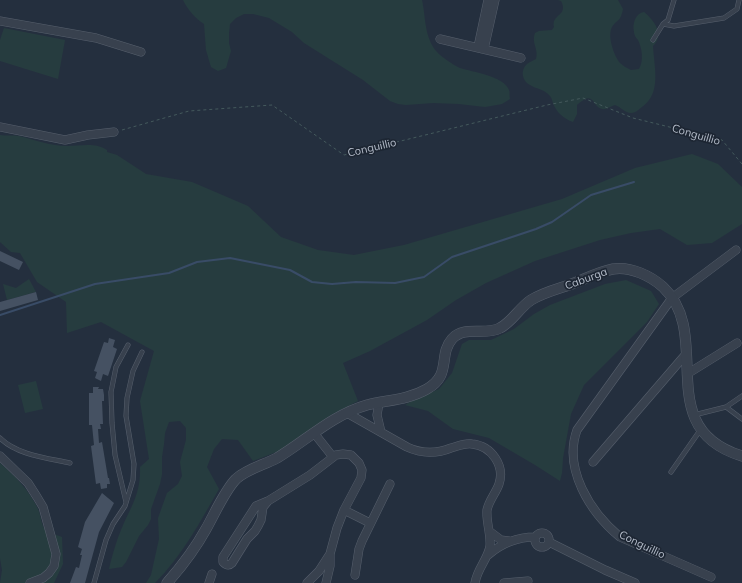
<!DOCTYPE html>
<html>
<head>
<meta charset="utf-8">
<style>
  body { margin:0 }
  canvas { display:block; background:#242f3e }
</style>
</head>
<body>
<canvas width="742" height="583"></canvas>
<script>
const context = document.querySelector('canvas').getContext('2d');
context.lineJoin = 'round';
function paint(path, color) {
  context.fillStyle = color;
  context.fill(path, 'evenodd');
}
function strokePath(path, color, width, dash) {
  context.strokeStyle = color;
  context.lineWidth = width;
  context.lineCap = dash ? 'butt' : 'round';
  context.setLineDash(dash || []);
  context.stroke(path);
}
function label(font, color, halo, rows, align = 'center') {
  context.font = font + ' Mulish,sans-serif';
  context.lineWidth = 3.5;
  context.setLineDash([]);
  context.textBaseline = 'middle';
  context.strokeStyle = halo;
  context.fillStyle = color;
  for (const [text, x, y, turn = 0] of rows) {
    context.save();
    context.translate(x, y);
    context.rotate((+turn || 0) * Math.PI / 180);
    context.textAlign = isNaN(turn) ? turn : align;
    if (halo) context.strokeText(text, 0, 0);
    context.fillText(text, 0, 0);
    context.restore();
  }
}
const green = new Path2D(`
  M183,0h239c4,18 2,37 15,52 3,4 18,14 23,16 12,4 44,8 49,22 1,2 0,6 1,9l-8,5 -17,3 -26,-3 -26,-1 -27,2 -8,-1 -8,-3 -27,-21 -59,-37 -12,-11 -23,-14 -16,-4h-9l-8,4 -6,6 -1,9v10l2,8 -5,17 -8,3 -7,-4 -5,-17 -2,-26c-9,-6 -16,-14 -21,-24z
  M558,0h60l5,9c-3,14 -5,9 -11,18 -5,9 2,29 8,36 3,3 7,5 11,7l8,-1c5,-8 3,-21 -1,-29 -2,-2 -4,-5 -4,-8 -2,-9 2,-19 10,-20 10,8 21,23 9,34 1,21 9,47 -11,61 -3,2 -6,6 -11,6 -6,0 -10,-6 -16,-8 -4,1 -9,5 -13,4 -11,-3 -7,-20 -25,-4v9l-4,8c-9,-3 -17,-10 -20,-19 -1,-3 -1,-5 -4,-8 -5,-6 -13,-6 -19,-10 -8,-4 -10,-15 -3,-21 2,-2 6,-3 9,-5 3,-10 -5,-16 -1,-26l4,-2 13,-1 2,-3c-3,-13 15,-11 7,-26z
  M4,28l61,12 -7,39 -58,-18v-21z
  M0,135c6,1 13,0 19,1 16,4 32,10 48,10 14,0 28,-4 40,4v2l10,3 29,19 46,8 56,24 33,31 37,13 36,5 50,-10 158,-46 73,-31 57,-14 26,10 24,23v37l-30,19 -25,2 -27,-16 -29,4 -31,7 -65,21 -49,22 -30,17 -29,20 -57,31 -27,12 15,38 -27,14 -52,36 -26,10 -15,-21 -16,-1 -8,10 -7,18 12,22c-19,33 -37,67 -64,94h-9l5,-8 8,-36 -1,-21 9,-25 11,-9 4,-8 -2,-14 6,-22v-12l-6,-7 -11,1 -4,11 -1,11 -2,13v17l-2,10 -9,25v10l-3,6 -9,11 -13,26 -4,5 -13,2c3,-13 7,-27 12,-39 10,-24 20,-36 19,-63l9,-8 -9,-58 14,-50 -53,-29 -34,11 -1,-31 -29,-20 -17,-29 -9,-1 -11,-10z
  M29,279l7,13 -29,8 -4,-16 13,4z
  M626,280l25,11 8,13 -12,18 -63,63 -13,29 -8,44 -1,15 -2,8 -25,-16 -46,-27 -36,-9 -25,-18 -23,-6 10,-6 24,-10 13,-16 10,-29 7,-4h22l23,-11 20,-15 16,-9 55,-21z
  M36,381l7,28 -18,4 -7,-28z
  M0,463c15,13 29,27 38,46 3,6 3,16 7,20 4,5 12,6 17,8l1,27 -9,19h-54l2,-13 -2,-12z`);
const stream = new Path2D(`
  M0,315l95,-31 74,-11 28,-11 33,-4 60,12 22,12 20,2 24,-2 39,1 29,-6 28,-20 84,-28 16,-7 39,-27 43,-13`);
const building = new Path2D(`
  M0,251l23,11 -4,8 -19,-9z
  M36,292l2,8 -38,11v-9z
  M109,338l6,2 -2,7 4,2 -9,27 -5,-2 -2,7 -6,-3 2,-6 -3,-1 10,-29 4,1z
  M93,387h6l-1,2h5l1,6v6h-2l1,23h-3l1,5h-3l1,14 3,-1 6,36h1l1,6h-3v4l-6,1 -1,-6 -4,1 -5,-38 3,-1 -2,-20h-3v-32h4z
  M102,493l12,10 -15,29 -14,51h-15l6,-16 3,1 3,-13h-2l2,-6 -4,-2 7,-25z`);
const path = new Path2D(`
  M122,130l67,-19 83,-6 72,50 203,-50 36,-7 50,20 89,22 20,24`);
const service = new Path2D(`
  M663,24l5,-4 6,-20
  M653,40l10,-16 11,2 50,-8 13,-9 2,-9
  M726,407l16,12
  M694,415l32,-8 16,-11
  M0,438c17,17 47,20 70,25
  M671,472l30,-43
  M126,502l-11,-47 -3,-32 -1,-31 5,-25 12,-22
  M94,583l12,-43 7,-16 12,-18 8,-26 1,-16 -8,-48 1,-18 6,-27 9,-19`);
const minor = new Path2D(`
  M0,21l96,17 45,14
  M440,39l81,19
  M478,47l10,-47
  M484,49l11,-49
  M0,127l65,13 23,-5 26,-3
  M687,374l50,-31
  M379,403l-2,12 4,17
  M347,413l60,34c15,7 29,7 44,1 7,-2 14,-5 21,-4 20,2 33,22 27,40 -3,9 -10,16 -12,26 -1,12 4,24 3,36 -2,13 -13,23 -15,37
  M314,433l19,24
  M0,456l28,27 9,14 6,10 13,47 -2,12 -5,7 -6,5 -13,5
  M593,462l93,-108
  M268,501l42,-26 26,-20 7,-1 8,1 8,8 3,7 -1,8 -17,32 -7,18 -7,26 -11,17 -12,12
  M268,501l-5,6 -2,13 -3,6 -3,5 -8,8 -15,24c-3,3 -6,2 -9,-1v-5l33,-51z
  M344,510l26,13
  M489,531l12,9 8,1
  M535 540a7 7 0 1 1 14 0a7 7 0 1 1-14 0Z
  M549,542l56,28 30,13
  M488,555c14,-12 29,-18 47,-18
  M355,575l4,-26 3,-8 28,-57
  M711,577l-91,-40c-30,-25 -57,-68 -43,-107l95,-132 64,-48
  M209,583l3,-9
  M326,583l4,-17v-12
  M504,583l24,-2`);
const tertiary = new Path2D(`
  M167,583c15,-17 28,-34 39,-54 8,-14 19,-39 30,-50 11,-10 28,-14 41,-21 30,-18 55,-43 90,-53 20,-5 41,-5 60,-16 25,-14 11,-34 25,-50 12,-14 33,-3 48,-11 12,-6 19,-20 31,-28 11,-7 26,-11 38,-15 14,-5 29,-13 44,-16 17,-3 38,7 50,18 52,49 -13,141 79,169`);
const streetNames = [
  ["Conguillio",696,135,16],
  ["Conguillio",372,148,-13],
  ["Caburga",586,279,-20],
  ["Conguillio",642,545,26]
];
paint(green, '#263c3f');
strokePath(stream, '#394c67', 2);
paint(building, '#455162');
strokePath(service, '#565f6c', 5);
strokePath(minor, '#565f6c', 9);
strokePath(tertiary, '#565f6c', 11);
strokePath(path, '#44595c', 1, [3, 3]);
strokePath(service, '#38414e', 4);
strokePath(minor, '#38414e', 8);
strokePath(tertiary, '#38414e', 10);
label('11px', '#b4bcc9', '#1d2633', streetNames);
</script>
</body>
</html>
